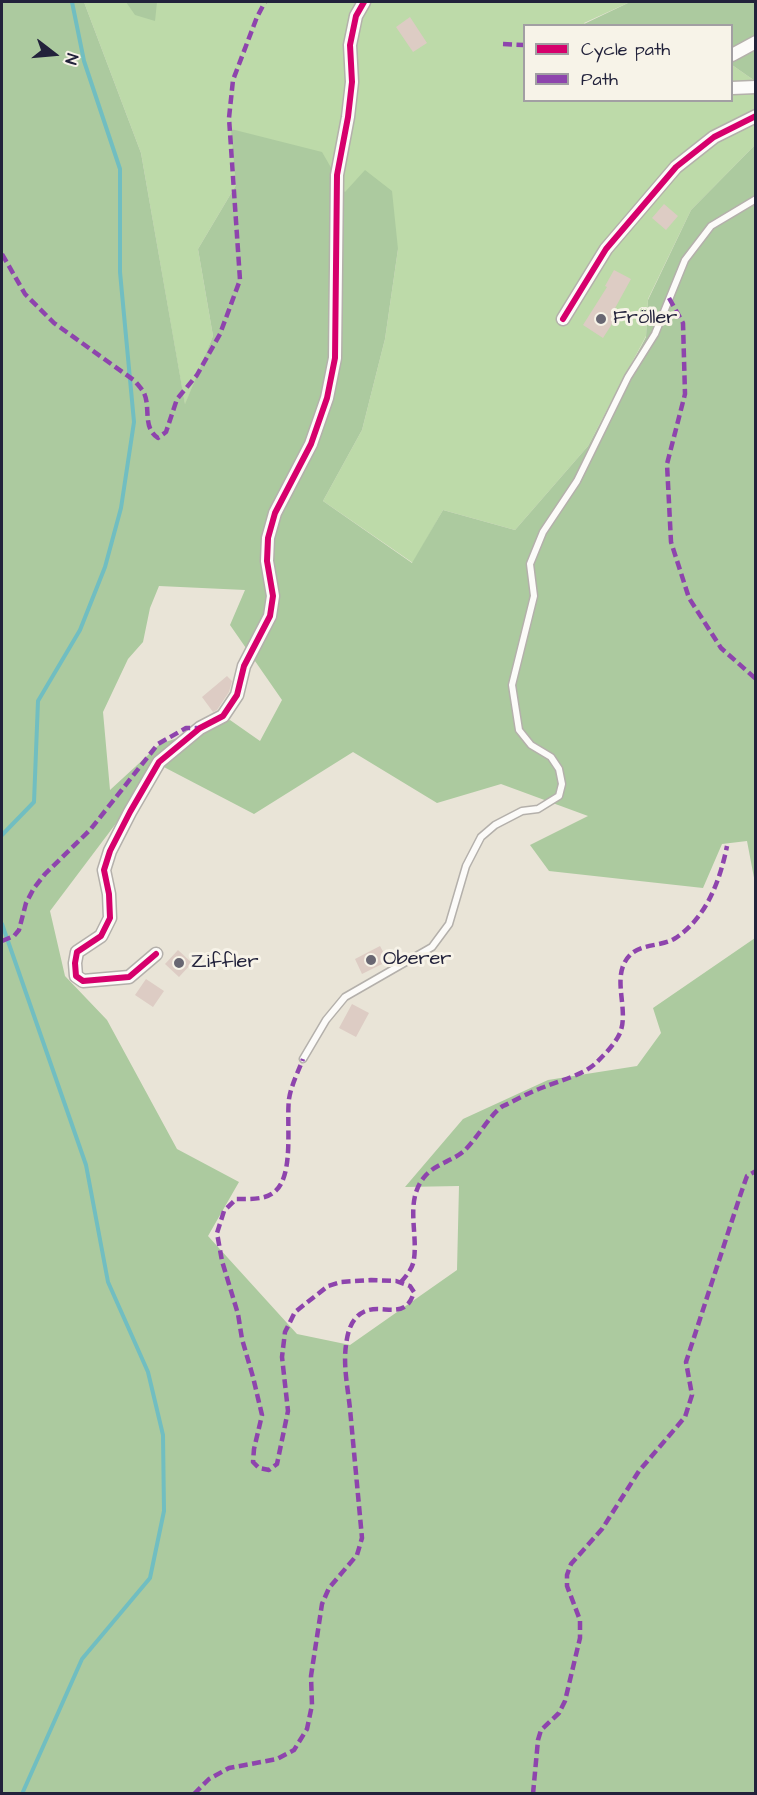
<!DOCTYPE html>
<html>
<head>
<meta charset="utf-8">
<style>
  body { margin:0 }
  #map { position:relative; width:757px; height:1795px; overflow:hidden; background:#e9e4d7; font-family:"Architects Daughter",sans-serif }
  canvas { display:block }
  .frame { position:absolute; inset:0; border:3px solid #22223b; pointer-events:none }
  .legend { position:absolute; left:523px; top:24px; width:210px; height:78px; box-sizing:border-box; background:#f7f3e8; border:2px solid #a29fa3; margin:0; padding:8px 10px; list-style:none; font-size:18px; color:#22223b }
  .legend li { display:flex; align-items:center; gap:12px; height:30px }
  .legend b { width:30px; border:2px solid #a29fa3 }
  .north { position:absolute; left:24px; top:24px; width:60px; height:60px; -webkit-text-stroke:4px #f7f3e8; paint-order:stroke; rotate:106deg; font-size:16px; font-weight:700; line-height:24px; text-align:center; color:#22223b }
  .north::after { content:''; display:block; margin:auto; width:21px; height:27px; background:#22223b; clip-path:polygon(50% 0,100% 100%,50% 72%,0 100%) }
</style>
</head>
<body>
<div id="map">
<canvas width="757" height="1795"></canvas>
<div class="frame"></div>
<ul class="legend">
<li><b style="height:8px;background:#d6006c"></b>Cycle path</li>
<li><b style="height:8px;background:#8e44ad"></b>Path</li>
</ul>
<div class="north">N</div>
</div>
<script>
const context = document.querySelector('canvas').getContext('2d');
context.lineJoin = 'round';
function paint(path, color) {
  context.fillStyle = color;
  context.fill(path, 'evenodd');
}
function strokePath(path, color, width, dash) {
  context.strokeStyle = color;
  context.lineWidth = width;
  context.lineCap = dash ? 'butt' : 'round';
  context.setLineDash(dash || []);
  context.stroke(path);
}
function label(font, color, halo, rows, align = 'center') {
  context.font = font + ' "Architects Daughter",sans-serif';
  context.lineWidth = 6;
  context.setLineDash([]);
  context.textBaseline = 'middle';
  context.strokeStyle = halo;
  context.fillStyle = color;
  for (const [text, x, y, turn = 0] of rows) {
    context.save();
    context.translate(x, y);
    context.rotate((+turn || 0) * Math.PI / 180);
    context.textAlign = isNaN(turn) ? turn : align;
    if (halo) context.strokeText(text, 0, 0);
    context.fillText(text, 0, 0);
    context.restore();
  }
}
const green = new Path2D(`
  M84,2h546l-46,21 2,2 -62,1v74h208v-35l23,16v64l-64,65 -43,89 -2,37 -58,110 -73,84 -72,-20 -30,53 -90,-62 39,-71 23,-91 13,-90 -53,-57 -113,-63 4,56 -38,64 15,87 -28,69 -44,-252z`);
const forest = new Path2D(`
  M2,2h82l57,151 44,251 28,-68 -15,-87 38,-64 -5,-56 91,23 23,40 20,-22 27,21 6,58 -13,90 -23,91 -39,71 89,62 31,-53 72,20 73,-84 58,-109 2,-37 43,-90 64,-65v738l-8,-42 -25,3 -19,44 -154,-17 -19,-26 58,-29 -87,-32 -64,19 -84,-51 -99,62 -94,-49 -110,146 15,65 42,44 70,129 62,33 -31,54 89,98 53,11 107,-75 2,-84 -54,1 58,-68 85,-39 89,-14 24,-33 -8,-25 102,-70v855l-753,1zM159,586l86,4 -15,35 52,75 -22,41 -30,-21 -70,24 -50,46 -7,-78 25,-53 15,-17 7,-34z
  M126,2h31l-2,19 -20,-6z
  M630,2h125v79l-23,-16v-39h-146l-2,-2z`);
const stream = new Path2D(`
  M2,835l32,-33 4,-101 42,-71 25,-63 16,-59 13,-86 -14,-150v-103l-36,-108 -12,-59
  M2,924l84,241 22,117 40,90 15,63 1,76 -14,67 -68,81 -60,135`);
const building = new Path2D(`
  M410,17l17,26 -14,9 -17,-25z
  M664,204l14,12 -12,14 -14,-12z
  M614,270l17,9 -17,31 5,3 -16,25 -20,-13 24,-38 -2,-1z
  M227,676l5,5 -3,11 -12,18 -4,2 -11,-15z
  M380,946l8,15 -26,13 -7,-15z
  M178,950l14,13 -13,14 -14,-13z
  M146,979l18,12 -11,16 -18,-12z
  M352,1004l17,9 -13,24 -17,-9z`);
const lane = new Path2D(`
  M303,1059l23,-39 19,-23 87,-50 17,-23 17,-58 15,-29 14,-12 27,-14 16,-2 21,-13 3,-12 -3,-15 -8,-12 -20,-12 -12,-15 -7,-45 22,-89 -4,-32 13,-32 34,-51 51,-104 27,-43 30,-74 26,-34 45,-27`);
const street = new Path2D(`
  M732,55l24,-13
  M732,88l24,-1
  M563,319l43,-70 70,-82 38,-30 42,-21
  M156,954l-27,23 -46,4 -7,-5 -1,-13 2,-11 24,-16 9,-18 -1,-24 -5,-24 6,-19 20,-39 29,-50 41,-34 23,-12 14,-21 7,-29 26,-50 3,-20 -6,-35 1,-23 7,-25 36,-69 16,-46 8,-40 2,-183 11,-58 4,-35 -2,-37 6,-29 8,-14`);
const quiet = new Path2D(`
  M503,44l21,1
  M2,254l23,40 29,29 81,58c3,4 7,8 9,12 7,15 -2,34 14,45l8,-6 11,-33 20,-24 23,-41 20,-54 -11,-162 4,-38 24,-63 8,-15
  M669,298l14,25 2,71 -18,70 4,78 18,56 32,50 35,31
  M2,941l12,-5 5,-6 7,-27 8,-15 11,-14 45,-44 68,-86 28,-16h14
  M401,1282c6,-7 12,-14 13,-23 4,-28 -10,-60 12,-84 10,-11 26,-14 38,-24 12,-11 27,-38 39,-45 13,-6 27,-14 41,-19 17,-7 40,-12 53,-25 8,-8 18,-18 23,-29 10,-25 -11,-58 11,-79 11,-10 31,-8 43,-15 32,-20 46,-58 53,-93
  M194,1794l15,-15 20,-11 48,-9 17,-9 13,-21 5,-24 -1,-29 11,-72 7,-16 28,-33 5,-17c-4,-43 -8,-86 -12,-129 -2,-20 -7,-43 -4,-64 1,-8 3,-19 9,-26 19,-24 49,8 59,-27l-4,-6 -14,-5 -25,-1 -30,2 -13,4 -33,26 -10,20 -3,25 6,54 -11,53 -8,6 -10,-2 -6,-6 1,-13 8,-34 -9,-38 -11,-38 -4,-25 -16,-53 -5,-28 7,-22 12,-12c11,0 28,1 37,-6 22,-15 13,-69 16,-94 2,-13 9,-27 14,-40
  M533,1794l5,-54 3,-10 18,-17 6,-12 15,-63v-18l-13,-34v-11l4,-11 31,-35 37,-58 46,-54 7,-22 -6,-33 54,-166 7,-20 9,-5`);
const cycleway = new Path2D(`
  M563,319l43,-70 70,-82 38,-30 42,-21
  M156,954l-27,23 -46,4 -7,-5 -1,-13 2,-11 24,-16 9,-18 -1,-24 -5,-24 6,-19 20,-39 29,-50 41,-34 23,-12 14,-21 7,-29 26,-50 3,-20 -6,-35 1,-23 7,-25 36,-69 16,-46 8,-40 2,-183 11,-58 4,-35 -2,-37 6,-29 8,-14`);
const markers = [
  [601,319,6,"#686672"],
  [371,960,6,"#686672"],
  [179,963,6,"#686672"]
];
const poiNames = [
  ["Fröller",613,319],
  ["Oberer",383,960],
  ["Ziffler",191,963]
];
paint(green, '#bddaa9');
paint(forest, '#acca9f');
strokePath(stream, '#71bec1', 4);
paint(building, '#ddccc4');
strokePath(lane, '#b4b0ab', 9);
strokePath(street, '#b4b0ab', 15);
strokePath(lane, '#fcfbf9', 6);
strokePath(street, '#fcfbf9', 12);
strokePath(quiet, '#8e44ad', 4.5, [9, 4.5]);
strokePath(cycleway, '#d6006c', 6);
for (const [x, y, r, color] of markers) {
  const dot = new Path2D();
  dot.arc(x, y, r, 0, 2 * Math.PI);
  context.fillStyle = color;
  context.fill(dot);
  strokePath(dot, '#f7f3e8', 2);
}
label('20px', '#22223b', '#f7f3e8', poiNames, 'left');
</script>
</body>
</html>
